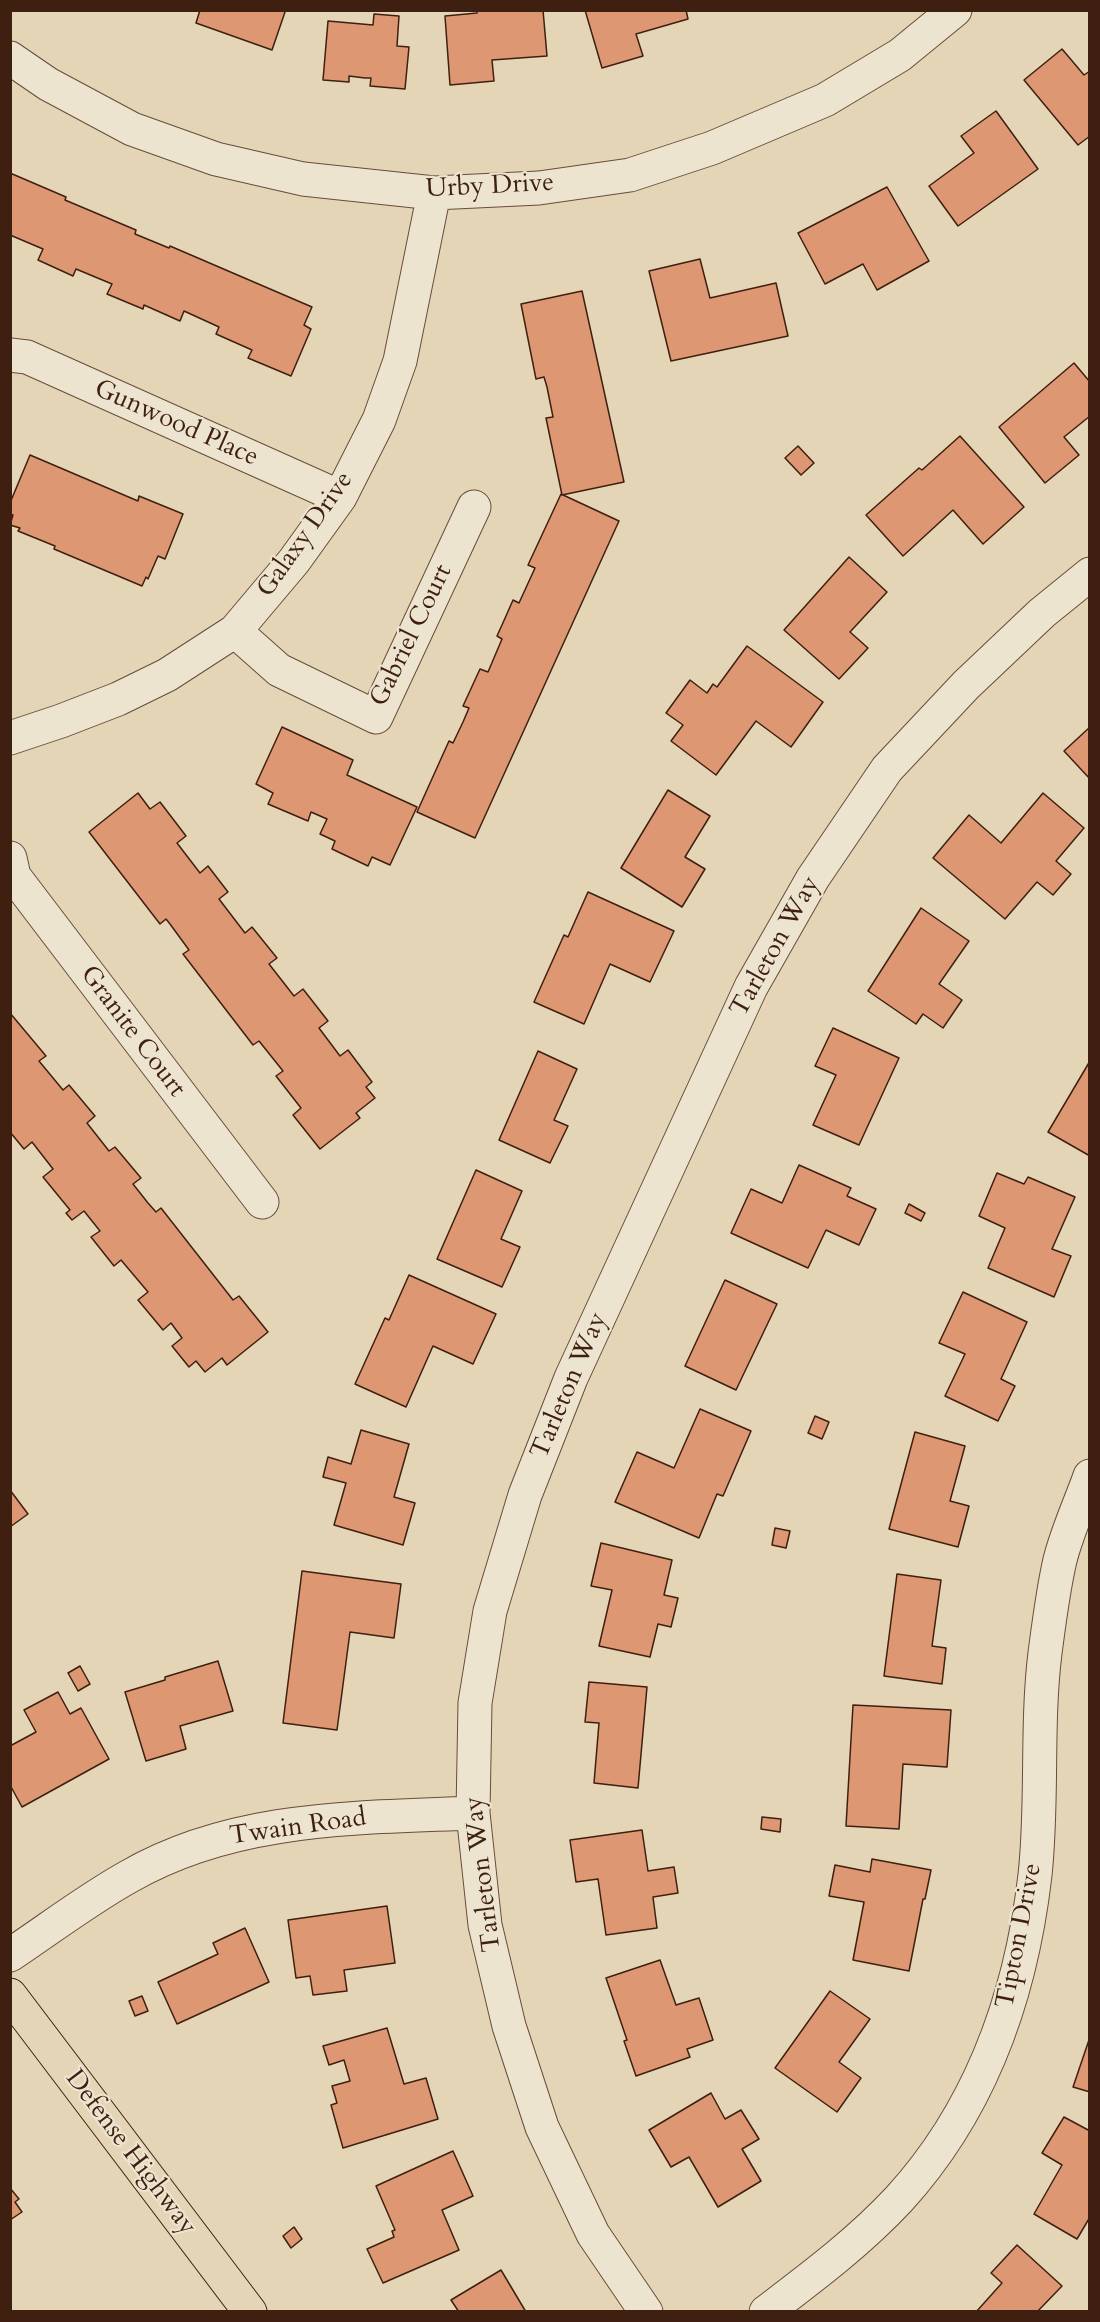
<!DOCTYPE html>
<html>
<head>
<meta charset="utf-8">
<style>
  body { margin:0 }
  #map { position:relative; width:1100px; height:2322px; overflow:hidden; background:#e4d5b6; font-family:Cardo,serif }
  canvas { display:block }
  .frame { position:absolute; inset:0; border:12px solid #3e1f10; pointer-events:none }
</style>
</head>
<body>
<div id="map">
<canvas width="1100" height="2322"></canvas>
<div class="frame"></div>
</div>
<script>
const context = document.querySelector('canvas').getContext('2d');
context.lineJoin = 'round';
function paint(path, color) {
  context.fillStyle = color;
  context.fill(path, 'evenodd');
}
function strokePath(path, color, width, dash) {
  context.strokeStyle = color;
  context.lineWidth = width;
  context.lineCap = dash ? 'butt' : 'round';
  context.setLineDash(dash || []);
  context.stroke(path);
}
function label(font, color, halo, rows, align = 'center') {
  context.font = font + ' Cardo,serif';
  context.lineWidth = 4.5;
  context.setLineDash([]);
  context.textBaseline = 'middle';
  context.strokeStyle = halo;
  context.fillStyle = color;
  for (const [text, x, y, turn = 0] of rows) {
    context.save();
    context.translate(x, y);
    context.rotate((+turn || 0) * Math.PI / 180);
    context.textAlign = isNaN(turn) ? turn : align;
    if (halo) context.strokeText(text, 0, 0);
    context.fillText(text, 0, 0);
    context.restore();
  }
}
const building = new Path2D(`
  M200,10h82l3,2 -13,38 -76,-27z
  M477,10h66l4,46 -55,4 2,21 -44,4 -5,-69 32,-3z
  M585,10h101l2,9 -52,15 7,22 -41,12z
  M374,14l25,2 -2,30 12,1 -4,42 -35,-3 1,-8h-6l-16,-2v6l-26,-2 5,-59 45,4z
  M1062,49l22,26 6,-4v65l-12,9 -54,-65z
  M996,111l42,58 -80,57 -29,-40 45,-33 -13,-17z
  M10,173l56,24 -1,3 71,30 -1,4 34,14 1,-2 142,61 -8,18 7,4 -20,47 -43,-18 4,-8 -36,-16 3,-7 -35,-16 -4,10 -36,-16 -1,4 -36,-15 5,-10 -36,-15 -3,7 -35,-16 5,-11 -33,-14z
  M887,187l42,74 -52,29 -14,-26 -38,20 -27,-51z
  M700,259l10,39 66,-15 12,53 -117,25 -22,-90z
  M582,291l42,191 -62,13 -16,-77 7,-1 -6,-30 -3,-10 -8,2 -15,-75z
  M1074,363l16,19v34l-26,21 15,18 -34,28 -46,-56z
  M960,436l64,71 -41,37 -30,-34 -50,46 -37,-41 53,-47 3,2z
  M798,446l16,17 -13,12 -16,-17z
  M30,455l108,46 1,-5 44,18 -18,45 -7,-3 -10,23 -2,-2 -4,9 -88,-37 1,-3 -37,-15 2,-3 -10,-3 3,-10 -3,-1v-11z
  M561,494l58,27 -144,317 -58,-26 32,-71 4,2 10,-21 6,-14 -6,-2 17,-37 8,3 14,-33 -5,-3 9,-20 7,-16 6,3 16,-35 -7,-3z
  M849,557l38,35 -37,40 18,16 -29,31 -55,-49z
  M747,646l76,56 -32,45 -35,-26 -40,54 -45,-34 12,-16 -17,-12 24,-33 17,13 6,-9 4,3z
  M282,727l71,33 -6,15 70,32 -27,58 -18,-8 -4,9 -36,-17 3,-8 -15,-7 7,-15 -16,-7 -3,9 -40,-17 5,-11 -17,-9z
  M1090,727v52l-26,-28z
  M668,790l42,26 -25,41 20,12 -23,38 -61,-39z
  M138,793l12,16 10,-7 26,34 -9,7 23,30 8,-7 20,26 -9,7 26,34 7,-6 25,31 -8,6 25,32 9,-7 25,32 -9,7 21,28 8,-6 24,32 -6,5 9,11 -19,15 4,5 -40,31 -27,-34 8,-7 -25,-32 7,-5 -24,-30 -6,4 -70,-91 6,-4 -19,-26 -4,-5 -6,5 -71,-92z
  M1043,793l41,35 -28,33 15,13 -18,21 -16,-13 -32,37 -72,-61 36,-43 32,28z
  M588,892l86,39 -24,51 -40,-18 -26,60 -50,-22 30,-67 4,2z
  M921,908l48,33 -30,43 23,16 -19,28 -20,-14 -7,10 -48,-33z
  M10,1013l36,43 -7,5 24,29 6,-5 26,31 -8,7 22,28 6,-4 26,31 -8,6 15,19 8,9 5,-4 72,92 6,-4 29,36 -41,33 -5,-7 -17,14 -9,-11 -7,6 -17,-21 10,-8 -11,-15 -8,7 -25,-30 10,-8 -27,-32 -7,6 -23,-29 9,-6 -16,-20 -12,9 -6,-7 4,-3 -27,-33 10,-8 -21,-27 -8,7 -14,-17z
  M833,1028l66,30 -40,87 -46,-20 23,-50 -21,-9z
  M538,1051l39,18 -23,51 14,6 -18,37 -51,-23z
  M1090,1061v95l-42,-24z
  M799,1165l52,23 -4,8 29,13 -17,36 -33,-15 -18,38 -77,-35 20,-44 31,14z
  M476,1170l46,21 -21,48 19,8 -18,40 -65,-28z
  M997,1173l27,11 4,-7 47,20 -23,52 19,7 -17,41 -66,-29 17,-40 -26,-12z
  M909,1204l16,9 -4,8 -16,-8z
  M409,1275l87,39 -23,50 -40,-18 -27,61 -51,-23 30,-66 4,2z
  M725,1280l52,24 -41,86 -51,-24z
  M963,1292l64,30 -26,57 14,7 -17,35 -53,-25 20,-42 -26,-11z
  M700,1409l51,22 -28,65 -6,-2 -18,44 -84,-36 22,-50 37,16z
  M815,1416l14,6 -7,17 -14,-6z
  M361,1430l48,14 -15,53 21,6 -12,42 -69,-20 12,-42 -23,-6 5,-20 23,7z
  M915,1432l50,14 -15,55 19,5 -11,41 -69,-18z
  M10,1490l18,24 -18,13z
  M775,1528l15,3 -4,17 -14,-3z
  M601,1543l71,17 -8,35 14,3 -7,29 -13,-3 -8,33 -51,-11 13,-56 -21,-4z
  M302,1571l99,13 -7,54 -44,-6 -13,98 -54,-7z
  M897,1574l44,6 -9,66 14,2 -4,36 -58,-8z
  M218,1661l15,50 -53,15 6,23 -40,12 -21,-69 40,-12v-3z
  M80,1666l10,18 -12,7 -10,-18z
  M589,1682l58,5 -9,101 -44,-5 5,-60 -14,-1z
  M58,1692l12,22 11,-6 28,51 -87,48 -12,-22v-39l26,-14 -12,-22z
  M853,1705l98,5 -4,57 -44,-3 -4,65 -53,-3z
  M762,1817l19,2 -1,13 -19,-3z
  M642,1830l6,41 26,-4 4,26 -25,4 4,31 -51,7 -8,-56 -22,3 -6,-42z
  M872,1859l59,11 -6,29h-2l-14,72 -56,-11 11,-58 -35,-6 6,-31 35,7z
  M387,1906l8,57 -51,7 3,21 -34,4 -3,-19 -14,2 -8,-58z
  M245,1928l24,54 -92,42 -19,-42 60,-28 -5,-11z
  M660,1960l16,45 23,-7 14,42 -26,9 3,8 -54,19 -12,-35 3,-1 -21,-62z
  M830,1991l40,28 -31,43 22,16 -24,34 -62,-44z
  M142,1996l6,15 -13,5 -6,-15z
  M387,2028l17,56 22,-6 12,41 -95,29 -12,-43 6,-2 -5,-17 18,-5 -6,-21 -15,5 -6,-19z
  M1090,2037v55l-17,-5z
  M711,2093l14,26 16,-9 18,29 -17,10 19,32 -43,26 -29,-50 -18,10 -22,-37z
  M1064,2117l26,14v86l-13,22 -43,-25 28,-49 -20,-12z
  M453,2151l20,45 -31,14 17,40 -76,33 -16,-34 27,-12 -2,-6 3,-1 -19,-44z
  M10,2188l9,11 -4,3 7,10 -12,8z
  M294,2227l8,12 -11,9 -8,-12z
  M1017,2245l45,41 -25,26h-61l26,-29 -11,-10z
  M501,2270l25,42h-67l-8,-12z`);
const minor = new Path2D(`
  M10,58l38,26 84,45 84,30 87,20 131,14 105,-5 91,-13 82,-27 113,-48 75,-45 55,-45
  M10,355l17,2 313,140
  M235,631l44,39 97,47 98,-210
  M10,738l51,-17 57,-22 49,-24 68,-44 59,-70 46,-64 39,-77 21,-59 34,-168
  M10,858l4,18 248,326
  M10,1955c39,-26 77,-55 118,-78 105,-61 228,-59 345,-64
  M646,2312l-53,-78 -51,-107 -33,-101 -24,-101 -12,-112 2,-110 15,-92 35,-116 46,-117 180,-391 62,-109 74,-109 79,-84 76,-72 48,-39
  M766,2312c46,-35 93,-70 133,-113 83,-91 122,-203 136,-324 8,-73 1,-149 10,-222 4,-30 8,-63 15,-93 7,-28 20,-56 30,-84`);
const major = new Path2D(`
  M10,1995l240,317`);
const streetNames = [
  ["Urby Drive",490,187,-3],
  ["Gunwood Place",176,424,24],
  ["Galaxy Drive",306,535,-55],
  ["Gabriel Court",412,636,-64],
  ["Tarleton Way",776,947,-61],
  ["Granite Court",132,1032,53],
  ["Tarleton Way",570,1386,-67],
  ["Twain Road",298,1828,-8],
  ["Tarleton Way",484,1874,-97],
  ["Tipton Drive",1020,1936,-79],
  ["Defense Highway",130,2153,53]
];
paint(building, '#de9773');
strokePath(building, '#3e1f10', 1.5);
strokePath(minor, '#684c3a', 35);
strokePath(major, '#3e1f10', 35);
strokePath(minor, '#ede4d0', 33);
strokePath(major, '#e4d5b6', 33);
label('26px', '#3e1f10', '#ede4d0', streetNames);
</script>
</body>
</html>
